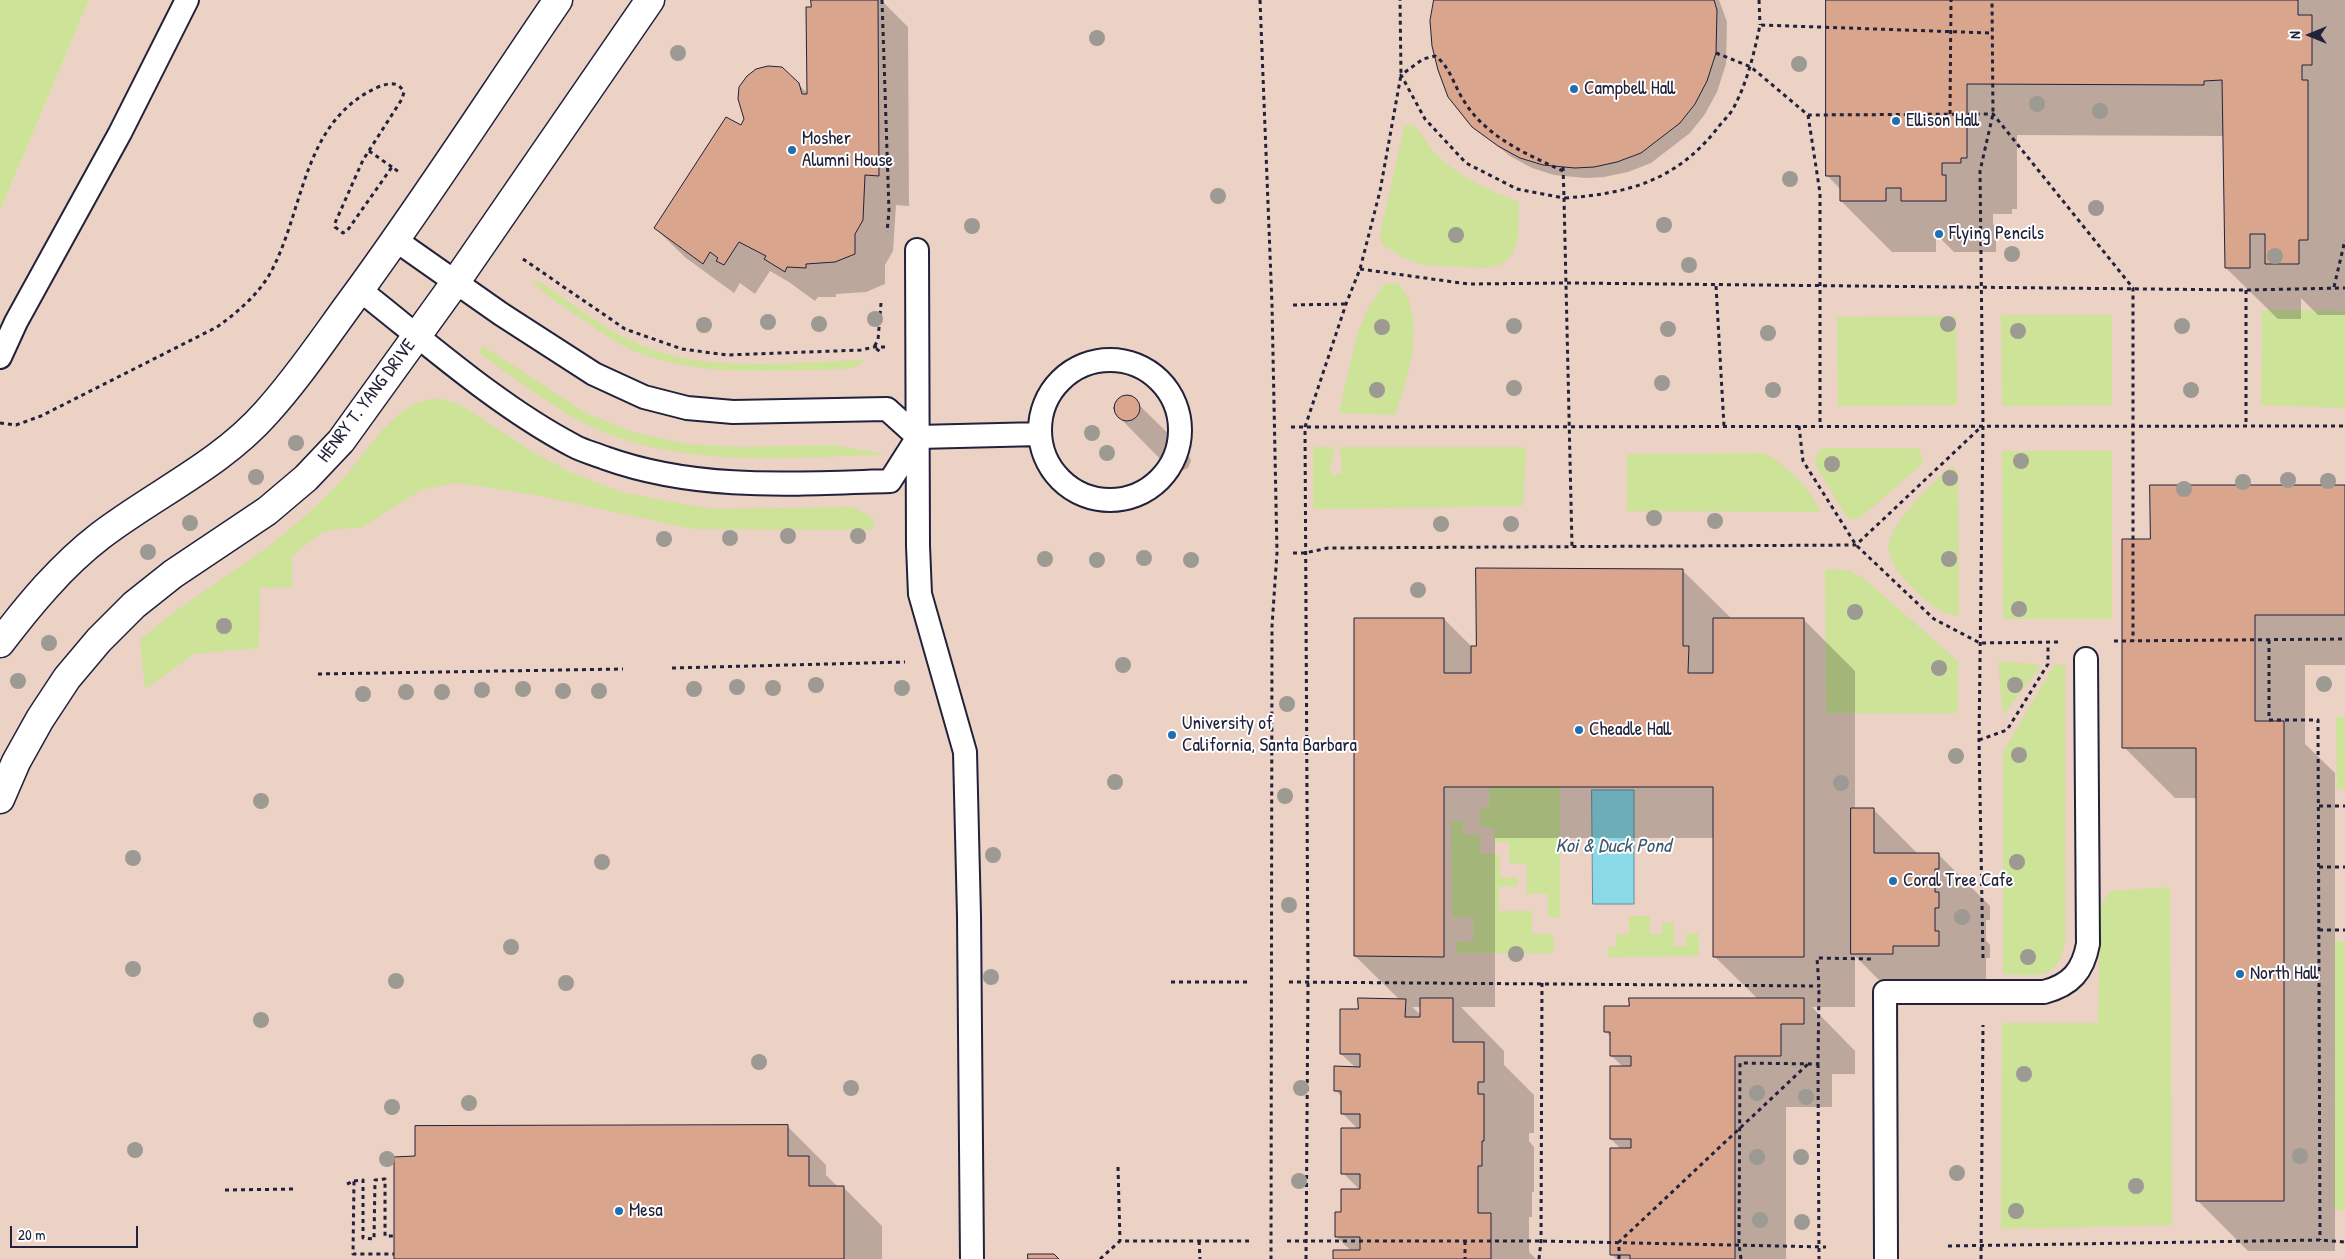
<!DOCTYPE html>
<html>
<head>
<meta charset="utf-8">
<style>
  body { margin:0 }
  #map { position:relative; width:2345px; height:1259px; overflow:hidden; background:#f4e4dd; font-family:"Patrick Hand",sans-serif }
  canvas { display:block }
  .north { position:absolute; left:2285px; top:10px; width:50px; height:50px; -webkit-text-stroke:4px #fff; paint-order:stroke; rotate:270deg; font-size:14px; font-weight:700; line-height:20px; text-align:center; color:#22223b }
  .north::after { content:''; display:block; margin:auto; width:18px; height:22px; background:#22223b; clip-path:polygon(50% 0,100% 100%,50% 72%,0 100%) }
  .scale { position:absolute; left:10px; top:1226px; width:128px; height:22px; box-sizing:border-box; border:2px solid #22223b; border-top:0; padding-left:6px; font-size:15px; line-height:18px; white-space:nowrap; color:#22223b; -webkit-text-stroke:4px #fff; paint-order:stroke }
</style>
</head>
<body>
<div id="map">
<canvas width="2345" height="1259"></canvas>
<div class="north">N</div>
<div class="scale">20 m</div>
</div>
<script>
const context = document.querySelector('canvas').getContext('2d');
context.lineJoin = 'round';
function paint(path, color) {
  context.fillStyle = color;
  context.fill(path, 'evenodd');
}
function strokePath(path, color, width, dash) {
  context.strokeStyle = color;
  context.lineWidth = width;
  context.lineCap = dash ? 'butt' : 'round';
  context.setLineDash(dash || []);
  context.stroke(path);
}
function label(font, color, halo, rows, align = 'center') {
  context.font = font + ' "Patrick Hand",sans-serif';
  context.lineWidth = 4;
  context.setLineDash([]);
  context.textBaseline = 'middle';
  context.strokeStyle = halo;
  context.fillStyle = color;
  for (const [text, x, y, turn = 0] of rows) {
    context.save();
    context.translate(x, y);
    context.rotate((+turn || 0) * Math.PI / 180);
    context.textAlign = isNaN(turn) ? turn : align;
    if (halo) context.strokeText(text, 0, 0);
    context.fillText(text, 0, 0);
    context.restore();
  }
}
const built = new Path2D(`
  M89,0h2256v1259h-2345v-1048z`);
const green = new Path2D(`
  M0,0h89l-89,211z
  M1411,124c10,7 15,18 22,27 23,25 55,39 86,51l-1,37 -6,16 -11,10 -14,3 -64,-3 -21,-8 -20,-13 -2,-9 24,-108z
  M532,280l8,2c34,23 68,50 106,65 63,26 151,15 219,13l-9,7 -9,2c-71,1 -148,10 -215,-19 -16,-8 -31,-18 -45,-28 -20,-13 -39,-24 -55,-42z
  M1398,283c4,6 10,13 12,20 10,38 -3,77 -15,112l-56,-2 17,-75 11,-28 17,-26z
  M2262,310l83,1v97l-84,-3z
  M2001,315h111v90l-110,1z
  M1956,316l1,89 -119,1 -1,-89z
  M483,346l103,67 47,19 54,12 53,3 91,-2 51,8v2c-101,2 -208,15 -302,-34 -36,-19 -68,-45 -101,-68z
  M430,399h12l17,5 79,51 32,17 51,20 78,15 19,2 134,-2 21,10v13l-180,-1 -152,-33 -68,-11 -18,-2 -34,7 -60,38 -25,1 -15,4 -29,23v31l-32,1 -1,60 -65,6 -49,35 -5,-49c37,-33 72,-53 111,-81 32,-22 62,-49 89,-77 28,-29 49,-74 90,-83z
  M1313,447h21l-1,15 -3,1 1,12 11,-1 -2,-27h186l-3,59 -210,3z
  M1823,448h94c5,5 6,8 5,16l-62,54 -7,2 -7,-4 -31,-52 2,-11z
  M2002,451h110v168h-109z
  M1766,453c25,19 41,30 55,59l-194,-1v-57z
  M1953,467l5,6 1,143c-18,-1 -33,-15 -45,-27 -10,-10 -23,-23 -25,-38 -4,-24 42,-66 59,-82z
  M1825,569l23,1 14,7 96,84v52h-132z
  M1998,661l44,4 -39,50z
  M2055,664l10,1v278c-8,39 -29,32 -62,31v-222z
  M2336,717h9v72h-8z
  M1489,786h71v131h-12v-23h-21v-30l-18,-1v-21h-15v-15h-14v-19h9z
  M1451,821h12v13h16l1,20h19l1,24 17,-1v9h-18v25h33v23h21l1,19h-98v-11l17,-1v-24h-21z
  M2170,887l2,338 -171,4 1,-206h96l2,-115 10,-17z
  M1629,916h21v18h12l1,-11h11v23h12v-13h12l1,23 -91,1v-10h8v-12l13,-1z
  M2335,941h10v269l-11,-1z`);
const water = new Path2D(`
  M1592,790h42v114h-41z`);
const shadow = new Path2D(`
  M812,0h69l27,27 1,179 -13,-1 -3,46 -8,14v19l-19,8 -30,2v3h-18l-3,4 -26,-19 -19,-11 -15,23 -15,-11 -6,10 -48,-35 -31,-30 86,-101 5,-8 -5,-10v-22l57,-3 10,10z
  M1435,0h284l8,22 -1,42 -9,28 -12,22 -15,19 -39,30 -23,9 -24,5 -18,1 -32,-3 -22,-7 -22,-12 -37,-30z
  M1827,0h518v315h-27l-17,-17v21h-23l-52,-51 -2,-132 -207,-1v74h-5v5h-19v10l3,4v24h-42l-13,-13h-5v13h-44l-51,-51v-11l-14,-15z
  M1123,398h8l5,4 52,51 3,8 -3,7 -7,3 -13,-4 -51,-52 -2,-7 2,-7z
  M2345,486v179h-40v79l30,29v478h-87l-51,-51v-402h-22l-51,-51 27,-206z
  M1682,570l50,49 72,1 51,51v138h18l46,46h20l51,51v14h-4v21l4,4v13h-4v21l4,4 -46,14v7h-41l-48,-48v51h-43l43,44v23h-23v33h-46v152h-170l-4,-5 9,-105 -10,-10 12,-72 -12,-12v-18l-6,-6 26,-24 127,-8 -44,-43v-118h-219v169h-34l43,44v14l30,30v38h-5v8l5,6v45h-2v25h-3v35l7,7h-202l17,-8 -15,-15 6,-23 18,-23 -17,-17 15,-44 -16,-16v-16l-6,-6 20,-23 -15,-14 18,-44 41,-10 -45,-44 89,-337 28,28h5zM1412,1007h10v9z
  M788,1127l38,38v10l12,12h5l39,39v33h-487z`);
const building = new Path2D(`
  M811,0h67l1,176 -14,-1 -2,45 -8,14v20l-20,8 -29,2v4l-19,-1 -2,5 -21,-13 2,-3 -27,-14 -15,23 -8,-4 2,-3 -8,-6 -7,12 -49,-36 72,-111 15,8 3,-6 -6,-20 1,-12 8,-11 9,-7 12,-3 14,1 17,16 3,11h5l-1,-87h5z
  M1434,0h280l3,10 -1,43 -9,28 -12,23 -15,19 -39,30 -24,9 -23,5 -19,1 -32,-3 -23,-7 -22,-12 -26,-19 -24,-30 -10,-27 -6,-24 -2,-25z
  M1826,0h472v15h14v50h-10v15h6v160h-9v24h-34v-30h-15v34h-25l-3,-188 -18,1v4l-237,-1v74h-6v5h-19v12h4v26h-45v-13h-15v13h-46v-25h-14z
  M1114 408a13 13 0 1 1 26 0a13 13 0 1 1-26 0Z
  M2150,485h195v130h-90v106h29v480h-88v-453h-74v-209h28z
  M1476,568l207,1v77h6l-1,27h25v-55h91v339h-91v-170h-269v170l-90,-1v-338h90v55h27v-27h5z
  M1851,808h23v45h65v16h-4v23h4v16h-4v23h4v15h-46v8h-42z
  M1358,998l48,1 -1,18h15v-19h33v44h31v40h-6v12h6v47h-2v25h-4v47h13v46h-158v-9h27v-13h-25v-25h6v-23h19v-15h-19v-46h19v-14h-19v-23h-7v-25l26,1v-13h-20v-45h18z
  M1629,998h175v26h-23v32h-46v203h-105v-4h-20v-107h21v-9h-21v-73h21v-10h-21v-24h-6v-26h25z
  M788,1125v31h21v30h35v73h-450v-102l21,-1v-30z
  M1028,1254h26l5,5h-31z`);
const path = new Path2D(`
  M882,0l7,211 -2,21
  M1260,0l12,305 5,248 -5,73 -1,633
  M1759,0l1,25
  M1716,53l35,14 57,48 185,-1 140,174v353
  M1950,114l1,-114
  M1808,115l12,78v233
  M369,151l23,16
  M1563,167l1,31c63,-4 111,-17 152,-68 5,-7 12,-13 17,-21 14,-26 21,-55 27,-84l231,8
  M1563,171c-37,-17 -77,-34 -99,-70 -10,-15 -14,-35 -29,-45l-12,3 -22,16 24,44 41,44 51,26 47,9 8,348
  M523,259l102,70 57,20 45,6 134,-5 13,-3h11
  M1360,269l108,15 99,-1 679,7 99,-2
  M1716,286l8,140
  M2334,287l11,-47
  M2246,290v136
  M881,303l-3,37 -4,7 8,6
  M1293,305l53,-1
  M0,423l16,2 25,-9 176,-89c21,-15 43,-34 55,-57 33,-64 31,-149 106,-183 11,-4 20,-6 26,5l-2,7 -39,61 -28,63v4l8,6 4,-2 45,-64 7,5
  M1799,426l4,35 53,84 78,74 46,24 78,-1
  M1291,427l1054,-1
  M1293,553h12l23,-5 528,-3 126,-119
  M2269,640v80h49l2,520
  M2114,641l231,-2
  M672,668l233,-6
  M318,674l305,-5
  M1979,740l28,-10 41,-66v-22
  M2319,806h26
  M2319,867h26
  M2319,930h26
  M1983,958l-4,-218 4,-314 -3,-255 13,-57 -1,-114
  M1171,982h80
  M1289,982l530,4 -2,-28 57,1
  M1818,1064l1,195
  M1118,1167l2,74
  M354,1181l9,-1v58l11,1 1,-59 10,-1v57h9
  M347,1184l7,-3 -1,73h41
  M225,1190l71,-1
  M1199,1241l1,18
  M1287,1241h254l285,6
  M1465,1241v18
  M1948,1246l372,-6 25,2
  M1100,1259l20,-18h129
  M1306,1259l2,-276 -3,-556 41,-123 14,-35 20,-78 21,-116 -1,-75
  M1539,1259l2,-18 1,-258
  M1619,1259v-17l189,-178
  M1741,1259l-2,-15 1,-181 78,1 1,-78
  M1981,1259l2,-234`);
const lane = new Path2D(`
  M397,241l104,73 93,60 50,23 43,11 46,4 154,-3 31,28 122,-3
  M917,250l1,296 2,48 45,158 4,164 3,343
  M360,290c66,52 139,117 214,156 9,5 21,8 31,12 92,33 189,26 285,23l28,-44
  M0,357l16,-35 104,-189 67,-133
  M1040 430a70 70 0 1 1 140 0a70 70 0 1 1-140 0Z
  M1886,1259l-1,-267h159c27,-7 39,-21 44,-48l-2,-285`);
const secondary = new Path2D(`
  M0,643c29,-38 61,-77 100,-107 55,-42 120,-71 166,-123 31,-34 57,-73 84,-110 73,-99 139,-202 208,-303
  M0,799l16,-37 24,-43 27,-41 32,-38 35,-35 39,-31 94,-63 39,-33 35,-37 114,-158 195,-283`);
const trees = [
  [1097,38],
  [678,53],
  [1799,64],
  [2037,104],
  [2100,111],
  [1790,179],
  [1218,196],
  [2096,208],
  [1664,225],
  [972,226],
  [1456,235],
  [2012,254],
  [2275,256],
  [1689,265],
  [875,319],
  [768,322],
  [819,324],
  [1948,324],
  [704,325],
  [1514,326],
  [2182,326],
  [1382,327],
  [1668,329],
  [2018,331],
  [1768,333],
  [1662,383],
  [1514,388],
  [1377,390],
  [1773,390],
  [2191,390],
  [1092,433],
  [296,443],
  [1107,453],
  [2021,461],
  [1832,464],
  [256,477],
  [1950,478],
  [2288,480],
  [2328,481],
  [2243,482],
  [2184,489],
  [1654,518],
  [1715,521],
  [190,523],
  [1441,524],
  [1511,524],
  [788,536],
  [858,536],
  [730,538],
  [664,539],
  [148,552],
  [1144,558],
  [1045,559],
  [1949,559],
  [1097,560],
  [1191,560],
  [1418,590],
  [2019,609],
  [1855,612],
  [224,626],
  [49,643],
  [1123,665],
  [1939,668],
  [18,681],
  [2324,684],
  [816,685],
  [2015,685],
  [737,687],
  [773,688],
  [902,688],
  [523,689],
  [694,689],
  [482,690],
  [563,691],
  [599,691],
  [406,692],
  [442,692],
  [363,694],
  [1287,704],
  [2019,755],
  [1956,756],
  [1115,782],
  [1841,783],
  [1285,796],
  [261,801],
  [993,855],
  [133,858],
  [602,862],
  [2017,862],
  [1289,905],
  [1962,917],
  [511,947],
  [1516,954],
  [2028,957],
  [133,969],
  [991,977],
  [396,981],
  [566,983],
  [261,1020],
  [759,1062],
  [2024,1074],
  [851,1088],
  [1301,1088],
  [1757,1093],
  [1806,1097],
  [469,1103],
  [392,1107],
  [135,1150],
  [2300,1156],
  [1757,1157],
  [1801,1157],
  [387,1159],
  [1957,1173],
  [1299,1181],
  [2136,1186],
  [2016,1211],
  [1760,1220],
  [1802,1222]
];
const markers = [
  [1574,89,5,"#1f6fb2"],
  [1896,121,5,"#1f6fb2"],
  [792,150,5,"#1f6fb2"],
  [1939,234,5,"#1f6fb2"],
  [1579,730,5,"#1f6fb2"],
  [1172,735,5,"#1f6fb2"],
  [1893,881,5,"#1f6fb2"],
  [2240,974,5,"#1f6fb2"],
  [619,1211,5,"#1f6fb2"]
];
const poiNames = [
  ["Campbell Hall",1584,89],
  ["Ellison Hall",1906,121],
  ["Mosher",802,139],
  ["Alumni House",802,161],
  ["Flying Pencils",1949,234],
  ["University of",1182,724],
  ["California, Santa Barbara",1182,746],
  ["Cheadle Hall",1589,730],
  ["Coral Tree Cafe",1903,881],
  ["North Hall",2250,974],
  ["Mesa",629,1211]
];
const streetNames = [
  ["HENRY T. YANG DRIVE",367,401,-53]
];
const waterNames = [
  ["Koi & Duck Pond",1613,847]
];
paint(built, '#ecd1c5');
paint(green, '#cce398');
paint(water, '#89d9e6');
strokePath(water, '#6090a2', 1);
paint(shadow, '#0003');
paint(building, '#d9a58d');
strokePath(building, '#22223b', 1);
strokePath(lane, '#22223b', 26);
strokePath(secondary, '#22223b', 31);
strokePath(path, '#22223b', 3, [4, 4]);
strokePath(lane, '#fff', 22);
strokePath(secondary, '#fff', 28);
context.fillStyle = '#9d9993';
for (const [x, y] of trees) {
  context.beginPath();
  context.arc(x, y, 8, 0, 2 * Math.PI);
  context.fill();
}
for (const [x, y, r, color] of markers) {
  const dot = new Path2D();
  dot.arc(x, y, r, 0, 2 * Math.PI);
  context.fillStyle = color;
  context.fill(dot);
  strokePath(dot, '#fff', 2);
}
label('19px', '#22223b', '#fff', poiNames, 'left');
label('19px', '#22223b', '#fff', streetNames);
label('italic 20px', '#41596e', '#fff', waterNames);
</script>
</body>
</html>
